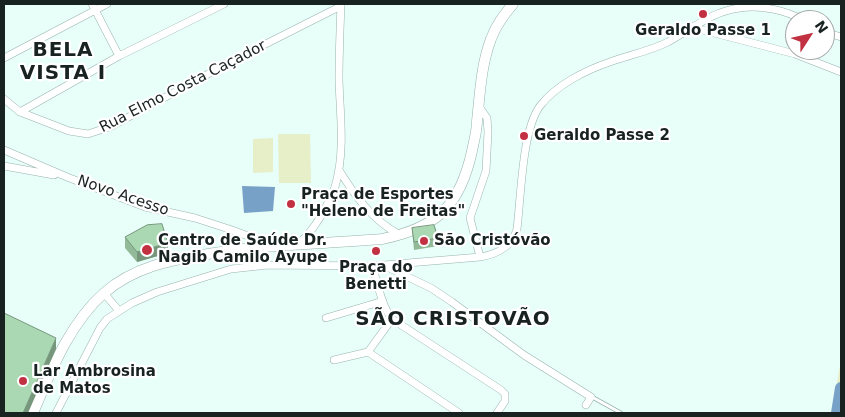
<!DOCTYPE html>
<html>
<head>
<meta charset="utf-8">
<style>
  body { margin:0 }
  #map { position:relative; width:845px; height:417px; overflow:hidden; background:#e7fef9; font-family:"DejaVu Sans",sans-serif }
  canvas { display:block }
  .frame { position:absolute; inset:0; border:5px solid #182220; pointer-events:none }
  .north { position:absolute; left:785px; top:10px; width:50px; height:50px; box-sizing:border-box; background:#fff; border:1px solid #a3a7a6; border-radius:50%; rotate:55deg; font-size:14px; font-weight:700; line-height:20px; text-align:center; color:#182220 }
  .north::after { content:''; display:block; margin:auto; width:18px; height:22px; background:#c13141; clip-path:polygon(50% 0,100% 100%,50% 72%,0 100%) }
</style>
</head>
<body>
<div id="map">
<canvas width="845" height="417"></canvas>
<div class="frame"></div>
<div class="north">N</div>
</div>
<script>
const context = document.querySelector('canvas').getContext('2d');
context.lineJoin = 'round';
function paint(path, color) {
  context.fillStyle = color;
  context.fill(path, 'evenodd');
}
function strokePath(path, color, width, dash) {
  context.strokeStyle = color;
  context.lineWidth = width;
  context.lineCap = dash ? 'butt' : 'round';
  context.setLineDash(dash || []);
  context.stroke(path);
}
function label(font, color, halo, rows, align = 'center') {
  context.font = font + ' "DejaVu Sans",sans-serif';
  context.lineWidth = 4.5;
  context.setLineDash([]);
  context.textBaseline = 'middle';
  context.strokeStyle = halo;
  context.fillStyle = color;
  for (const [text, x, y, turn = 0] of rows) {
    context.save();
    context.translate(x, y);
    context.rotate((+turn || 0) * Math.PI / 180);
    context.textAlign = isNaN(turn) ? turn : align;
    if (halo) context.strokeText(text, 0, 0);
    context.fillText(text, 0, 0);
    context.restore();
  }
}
const green = new Path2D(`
  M278,134h32l1,49h-32z
  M273,138v34l-20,1v-34z
  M841,360v53h-5v-25z`);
const water = new Path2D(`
  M242,186l33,1 -2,24 -29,2z`);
const river = new Path2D(`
  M837,413l4,-25`);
const lane = new Path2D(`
  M592,397l29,16`);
const street = new Path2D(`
  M92,4l27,52
  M691,27l104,27 46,18
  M825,32l16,5
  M4,58l103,-54
  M4,99l16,13 49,19 19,3 24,-8 122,-66 107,-54
  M478,105l9,13 1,14 -2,39 -16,47 10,39
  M20,112l99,-56 105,-52
  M4,150l63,27 78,30 50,11 37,12 40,15
  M4,166l50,9
  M339,170c16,26 33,50 61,65
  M298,244c12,-10 18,-20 26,-33 4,-9 10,-18 12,-28 9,-33 4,-69 3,-103 0,-25 1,-51 2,-76
  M247,247v19
  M383,265l48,23 21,14 72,53 67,42 -5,8
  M372,266c6,17 9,39 20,53l109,71 4,4v7l-8,12
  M104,293l15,18
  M326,318l57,-17
  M392,319l-24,33 91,61
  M334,360l34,-8
  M56,413l44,-85 7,-9 25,-16 25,-11 74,-23 37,-4 104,1 108,-9c18,-3 32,-10 37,-28 4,-32 5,-99 23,-123 16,-21 46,-36 70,-44 19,-7 40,-11 58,-20 24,-13 44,-31 72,-34 21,-3 45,2 63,12`);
const secondary = new Path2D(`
  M33,413c18,-42 36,-89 71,-120 30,-26 66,-33 104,-39 58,-10 116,-10 174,-15 55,-11 78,-33 90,-88 2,-10 5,-20 5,-30 3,-27 4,-56 14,-82 5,-14 13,-24 22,-35`);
const wall = new Path2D(`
  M412,228l26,10v8l-24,4z
  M125,237l43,16 -31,9 -12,-14z`);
const shadedWall = new Path2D(`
  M168,243v10l-31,9v-10z
  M56,338v11l-28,64h-5z`);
const building = new Path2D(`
  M162,224l6,19 -31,9 -12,-15 22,-12z
  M434,225l4,13 -24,4 -2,-14z
  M4,313l52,25 -33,75h-19z`);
const markers = [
  [703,14,5,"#c13141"],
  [524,136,5,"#c13141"],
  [291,204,5,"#c13141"],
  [424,241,5,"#c13141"],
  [147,250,6,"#c13141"],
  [376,251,5,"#c13141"],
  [23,381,5,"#c13141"]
];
const poiNames = [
  ["Geraldo Passe 1",703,31,"center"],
  ["Geraldo Passe 2",534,136],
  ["Praça de Esportes",301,195],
  ["\"Heleno de Freitas\"",301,212],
  ["Centro de Saúde Dr.",158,241],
  ["Nagib Camilo Ayupe",158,258],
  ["São Cristóvão",434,241],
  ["Praça do",376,268,"center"],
  ["Benetti",376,285,"center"],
  ["Lar Ambrosina",33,372],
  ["de Matos",33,389]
];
const streetNames = [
  ["Rua Elmo Costa Caçador",183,87,-27],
  ["Novo Acesso",123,196,19]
];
const districtNames = [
  ["BELA",63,51],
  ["VISTA I",63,74],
  ["SÃO CRISTOVÃO",453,320]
];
paint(green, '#e7efc9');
paint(water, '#78a1c7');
strokePath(river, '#78a1c7', 12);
strokePath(lane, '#98b3ad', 4.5);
strokePath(street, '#98b3ad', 8);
strokePath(secondary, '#98b3ad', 11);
strokePath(lane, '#fff', 3);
strokePath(street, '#fff', 7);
strokePath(secondary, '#fff', 10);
paint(wall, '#92ba99');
paint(shadedWall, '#77977d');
paint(building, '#aad8b2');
strokePath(building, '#77977d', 1);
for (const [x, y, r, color] of markers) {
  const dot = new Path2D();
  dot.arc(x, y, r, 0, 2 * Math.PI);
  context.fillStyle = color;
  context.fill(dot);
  strokePath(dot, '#fff', 2);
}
label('bold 15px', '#182220', '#fff', poiNames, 'left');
label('15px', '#182220', '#fff', streetNames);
context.letterSpacing = '1px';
label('bold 20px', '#182220', '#fff', districtNames);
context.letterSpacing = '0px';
</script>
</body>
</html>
